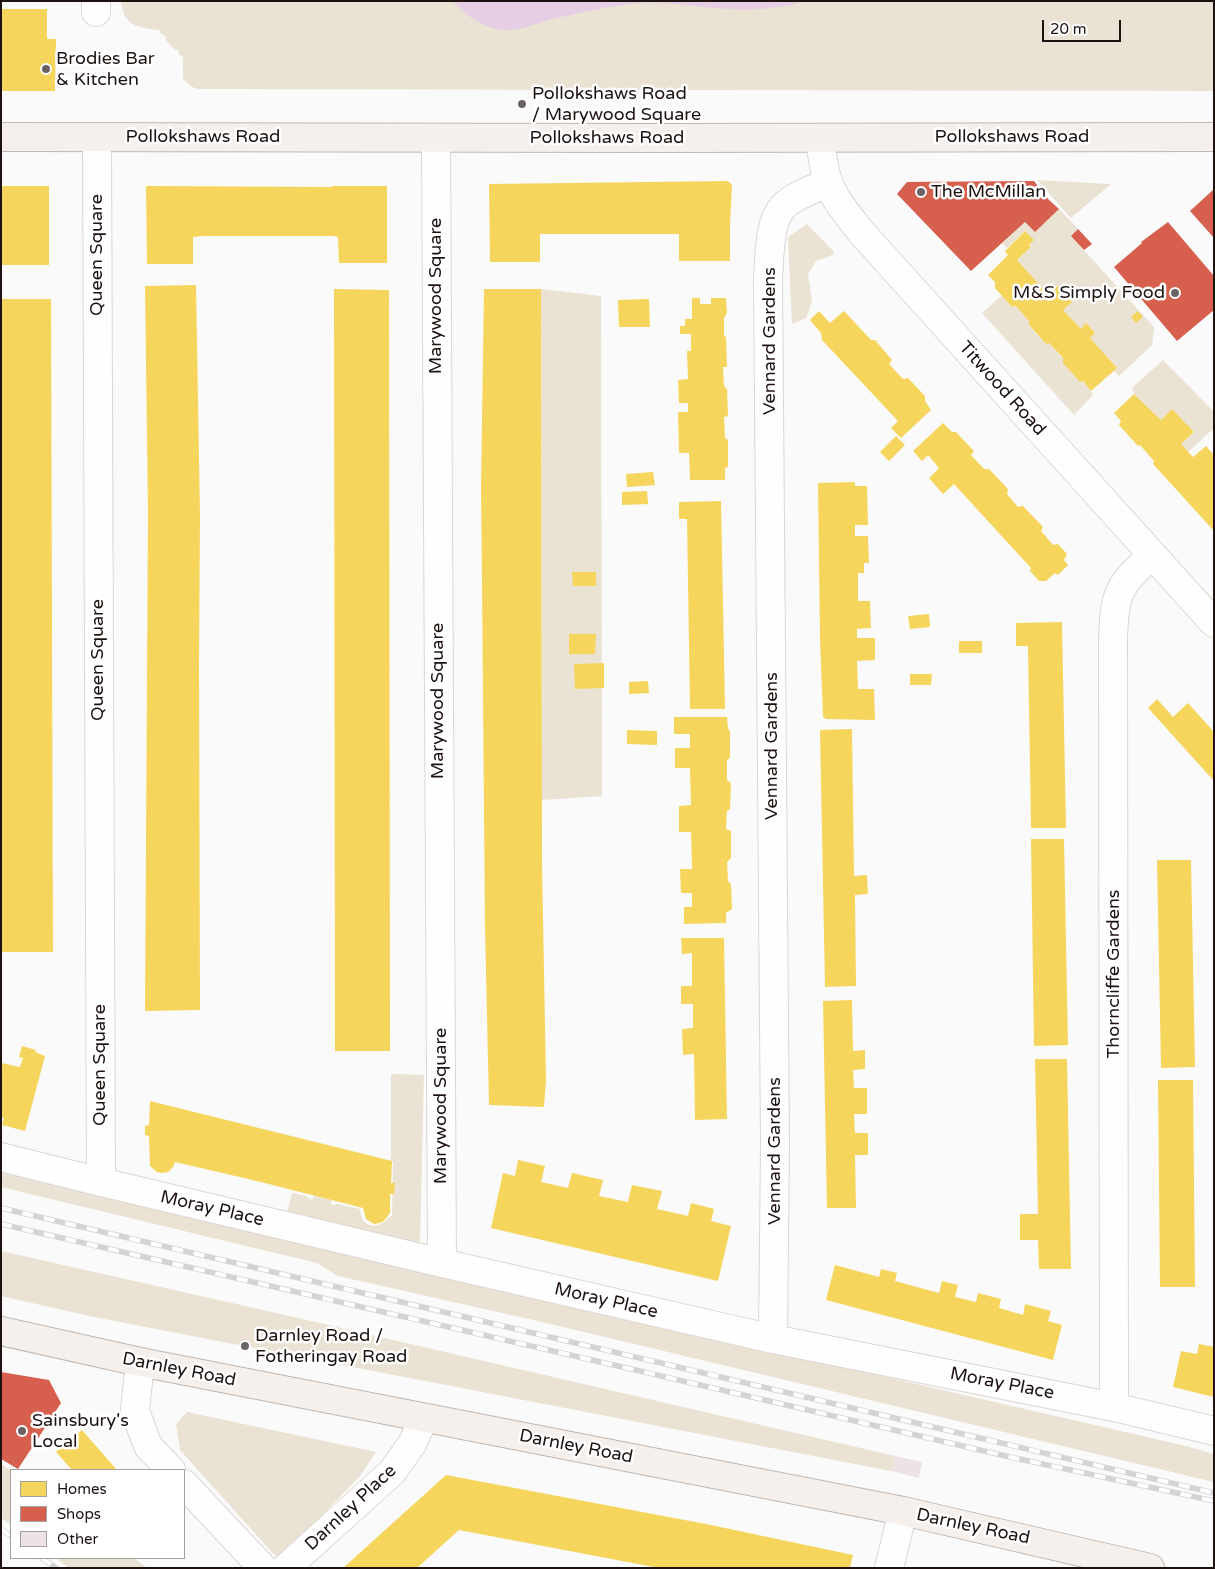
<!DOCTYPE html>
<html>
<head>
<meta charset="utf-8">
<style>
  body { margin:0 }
  #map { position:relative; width:1215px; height:1569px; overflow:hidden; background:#fafafa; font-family:"Varela Round",sans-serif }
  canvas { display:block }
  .frame { position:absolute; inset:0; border:2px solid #1e1211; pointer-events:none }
  .legend { position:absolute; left:10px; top:1469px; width:175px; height:90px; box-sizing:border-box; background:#fff; border:1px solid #a5a0a0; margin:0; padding:6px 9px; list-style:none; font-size:15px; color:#1e1211 }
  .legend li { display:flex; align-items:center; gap:10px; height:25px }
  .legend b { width:25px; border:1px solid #a5a0a0 }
  .scale { position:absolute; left:1042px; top:20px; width:79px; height:22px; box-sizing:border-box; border:2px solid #1e1211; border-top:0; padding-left:6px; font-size:15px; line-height:18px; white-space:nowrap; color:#1e1211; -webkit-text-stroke:4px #fff; paint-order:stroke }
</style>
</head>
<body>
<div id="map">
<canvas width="1215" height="1569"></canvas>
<div class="frame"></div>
<ul class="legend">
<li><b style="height:14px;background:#f6d55c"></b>Homes</li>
<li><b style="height:14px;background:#d6604d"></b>Shops</li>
<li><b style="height:14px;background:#ede3e6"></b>Other</li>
</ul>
<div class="scale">20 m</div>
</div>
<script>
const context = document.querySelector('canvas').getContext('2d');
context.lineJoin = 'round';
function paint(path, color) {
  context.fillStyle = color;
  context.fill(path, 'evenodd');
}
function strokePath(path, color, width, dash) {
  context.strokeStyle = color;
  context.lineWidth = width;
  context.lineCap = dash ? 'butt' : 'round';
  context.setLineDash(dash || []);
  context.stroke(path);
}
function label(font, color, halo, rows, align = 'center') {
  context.font = font + ' "Varela Round",sans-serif';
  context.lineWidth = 5;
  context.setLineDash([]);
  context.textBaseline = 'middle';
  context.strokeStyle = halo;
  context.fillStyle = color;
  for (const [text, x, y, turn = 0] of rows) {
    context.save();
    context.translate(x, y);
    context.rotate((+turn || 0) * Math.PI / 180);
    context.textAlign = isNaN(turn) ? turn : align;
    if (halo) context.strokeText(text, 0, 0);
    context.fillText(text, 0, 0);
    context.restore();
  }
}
const green = new Path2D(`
  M121,1h1093v90l-1015,-2 -7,-2 -9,-8v-22l-5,-4 1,-2 -3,-2 -1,1 -10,-11 2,-2 -7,-4 1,-1 -2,-2c-20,-2 -36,-4 -38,-29z
  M1037,180l74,4 -40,34z
  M1059,209l19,20 -7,7 83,91 -2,18 -33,31 -5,-5 3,-3 -27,-30 5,-5 -9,-9 -5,5 -18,-19 9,-8 -15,-16 -9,8 -31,-34 14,-13 -6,-16 -18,17 -5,-5 23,-21 10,10z
  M807,224l27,28 -1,3 -17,6 -8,13 4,28 -6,16 -14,6 -4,-87z
  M541,289l60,7v31l1,469 -60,4z
  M1002,295l10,12 4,-1 13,15v5l17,18 3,-1 42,48 2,4 -19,20 -92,-102z
  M1163,360l51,52v16l-26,24 -7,-8 13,-12 -22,-23 -11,11 -27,-26 -2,-6z
  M391,1074l33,1 -4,167 -1,3 -133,-28 6,-24 14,3 6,4 2,-4 18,4 -1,5 7,-1 22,5c1,20 19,22 30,7h2l1,-54 -2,-1z
  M1,1167l763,182 422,97 28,8v28l-672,-160 -204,-46 -21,-13 -316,-76z
  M1,1251l262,59 632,146 -4,15 -797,-154 -93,-21z
  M187,1412l189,40 -16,24 -81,84 -99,-110 -4,-26z
  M1,1464l10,6v55l-10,-7z
  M56,1558h78l13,10h-78z`);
const water = new Path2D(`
  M452,1h353c-29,9 -60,10 -91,7 -23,-2 -48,-6 -72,-5 -31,2 -63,10 -93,17 -14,4 -30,11 -45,10 -19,-1 -39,-15 -52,-29z`);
const homes = new Path2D(`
  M2,9h45v30h9l-1,52h-54z
  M728,181l4,4 -2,39v37h-51v-27h-139v28h-50l-1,-78z
  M1,186h48v79h-48z
  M146,186l186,1v-1h55v77h-48l-1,-26 -5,-1h-131l-9,1v27h-46z
  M1025,231l9,9 -5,5 2,2 -14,13 31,34 9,-8 15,16 -9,8 18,19 5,-6 9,10 -5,5 27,30 -26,23 -8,-10 -3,1 -17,-19v-5l-14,-15 -3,1 -17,-19v-4l-13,-15 -4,1 -17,-19v-6l-7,-7 20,-20 -3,-4z
  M196,285l4,230 -1,148 1,347 -55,1 3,-499 -3,-226z
  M334,289l55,1 1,761h-55z
  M484,289h57l1,573 4,218 -2,27 -55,-2 -4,-178 -3,-346 -1,-93z
  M692,298h8v6h11v-6h15l1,15 -3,5v18l2,1 1,30h-4l1,19 3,3 1,27 -4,1 1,21 3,2v27l-3,1v12h-35l-1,-27h-10l-1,-41h10v-9h-9l-1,-23 10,-1 -1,-28h4v-17h-11v-8h5v-7h7z
  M1,299h50l2,653h-52z
  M649,299l1,28h-31l-1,-27z
  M819,311l11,12 14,-12 27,29h4l17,20 -3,4 14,15 5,-1 17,18v5l6,9 -30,28 -10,-10 7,-7 -76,-81 -1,-7 -11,-13z
  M1138,311l5,6 -7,6 -5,-6z
  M1134,394l27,26 11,-11 22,23 -13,12 12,13 13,-11 8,9v76l-61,-67 1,-3 -14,-16 -2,1 -19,-21 2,-4 -7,-8z
  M943,423l9,9h4l18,19 -3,4 13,14h5l19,20 -1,5 11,13 5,-1 20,21 -2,4 12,14 5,-1 9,10 -3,6 4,5 -10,10 -3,-2 -9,8h-7l-9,-10 1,-3 -77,-84 -11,10 -14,-16 10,-10 -11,-13 -6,6 -9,-10z
  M896,436l9,9 -16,16 -9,-9z
  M653,472l2,13 -28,2 -1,-13z
  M855,482v4h12l1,39h-13v11h13l1,27h-5v10h-6v28h12l1,27 -14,1v9h18v22l-18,1 1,28h16l1,31 -49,-1 -3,-2 -3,-78 -2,-156z
  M647,491l1,13 -26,1v-13z
  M721,501l4,208h-35l-3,-190h-8v-17z
  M572,572h24v14h-23z
  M929,614l1,13 -20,2 -2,-13z
  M1062,622l4,206h-35l-3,-182h-12v-23z
  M569,634h27l-1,20h-26z
  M959,641h23v12h-23z
  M604,663v25l-29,1 -1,-25z
  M910,674h22l-1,11h-21z
  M648,681l1,12 -20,1v-12z
  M1157,699l16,18 15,-14 26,29v49l-66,-73z
  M674,717h53l1,11 2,4v26l-3,2v20l4,3 -1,26 -3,2 -1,18 5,2v27l-4,4 1,19 3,3 1,25 -6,4v10l-42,1v-17h8v-14h-11l-1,-24h12l-1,-37h-12v-26l12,-1 -1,-37h-15v-20h15v-14h-16z
  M852,729l2,147 13,-1 1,19 -13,1 1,91 -31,1 -5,-257z
  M627,730l30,1v14l-30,-1z
  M1031,839h33l4,206 -34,1z
  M1157,860h34l4,207 -34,1z
  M681,938h43l3,181 -32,1 -1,-66 -11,1 -1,-26 11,-1v-24h-12v-18h11v-33l-10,1z
  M852,1000l1,51 12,-1v19l-12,1 1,18h13v26h-13l1,19h13v22h-13l1,53h-29l-4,-207z
  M22,1046l14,4 -1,2 10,4 -20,75 -23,-6 2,-7h-3v-55l19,4 3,-9 -4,-1z
  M1035,1059h32l4,210h-32l-1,-29h-18v-26h18z
  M1158,1080h35l2,207h-35z
  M150,1101l242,60 -1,22h4l-1,11h-4v19l-6,8 -4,2 -6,1 -8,-5 -3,-11 -102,-26 -86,-20 -2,5 -5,5 -7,1 -4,-1 -7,-6 -1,-30 -4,-1v-9l4,-1z
  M518,1160l27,6 -4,16 27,6 4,-15 31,7 -4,16 29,6 4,-17 30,6 -5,18 31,7 3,-13 23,6 -3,12 20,5 -13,55 -227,-53 12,-55 12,3z
  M835,1265l44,12 2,-8 16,4 -2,8 44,12 3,-12 16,4 -3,12 21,5 2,-9 23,6 -2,9 24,7 2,-11 26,7 -3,10 14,4 -9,35 -227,-60z
  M1199,1344l15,3v50l-41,-10 8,-36 16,3z
  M82,1430l35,40h-45l-16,-18z
  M446,1475l260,49 147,31 -3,13h-191l-200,-38 -42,38h-74z`);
const shops = new Path2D(`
  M1034,181l15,19 10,9 -24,23 -10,-10 -54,49 -74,-77 10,-12z
  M1214,189v49l-24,-27z
  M1168,222l46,54v34l-37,31 -63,-74 28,-24 -1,-1z
  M1078,229l14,15 -8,6 -13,-14z
  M1,1372l48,8 12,23 -43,66 -17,-10z`);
const building = new Path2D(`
  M895,1456l27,6 -3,16 -28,-7z`);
const minor = new Path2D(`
  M96,1v11
  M97,137l4,1045
  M436,138l6,1125
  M820,138c2,14 3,30 8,43 6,19 21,35 33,51l353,391
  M1,1157l100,25 341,81 331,76 341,68 100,24
  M773,1339l2,-195 -7,-866c2,-22 0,-59 18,-74 12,-10 28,-15 42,-21
  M140,1362l-5,49 13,35 23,24
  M1114,1407l-1,-769c2,-46 5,-52 39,-83
  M184,1484l79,84
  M286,1568l106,-96 20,-28 12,-26
  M889,1568l14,-57`);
const major = new Path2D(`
  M1,137l658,1 555,-1
  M1,1331l139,31 763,149 247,57`);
const rail = new Path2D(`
  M1,1208l1213,285
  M1,1224l656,151 353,82 204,44
  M1,1529l10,7
  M42,1558l14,10`);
const markers = [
  [46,69,5,"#6b6363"],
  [522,104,5,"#6b6363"],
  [921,192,5,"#6b6363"],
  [1175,293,5,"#6b6363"],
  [245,1346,5,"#6b6363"],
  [22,1431,5,"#6b6363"]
];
const poiNames = [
  ["Brodies Bar",56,59],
  ["& Kitchen",56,80],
  ["Pollokshaws Road",532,94],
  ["/ Marywood Square",532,115],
  ["The McMillan",931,192],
  ["M&S Simply Food",1165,293,"right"],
  ["Darnley Road /",255,1336],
  ["Fotheringay Road",255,1357],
  ["Sainsbury's",32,1421],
  ["Local",32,1442]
];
const streetNames = [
  ["Pollokshaws Road",203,137],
  ["Pollokshaws Road",1012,137],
  ["Pollokshaws Road",607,138],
  ["Queen Square",97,255,-90],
  ["Marywood Square",436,296,-90],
  ["Vennard Gardens",770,341,-90],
  ["Titwood Road",1002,389,48],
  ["Queen Square",98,660,-90],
  ["Marywood Square",438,701,-90],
  ["Vennard Gardens",772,746,-90],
  ["Thorncliffe Gardens",1114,974,-90],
  ["Queen Square",100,1065,-90],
  ["Marywood Square",441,1106,-90],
  ["Vennard Gardens",775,1151,-90],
  ["Moray Place",212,1209,13],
  ["Moray Place",606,1301,13],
  ["Darnley Road",179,1370,11],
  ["Moray Place",1002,1384,11],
  ["Darnley Road",576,1447,11],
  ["Darnley Place",351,1508,-43],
  ["Darnley Road",973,1527,12]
];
paint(green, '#eae2d2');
paint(water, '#e6cee5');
paint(homes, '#f6d55c');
paint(shops, '#d6604d');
paint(building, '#ede3e6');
strokePath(minor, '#dcd5d5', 30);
strokePath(major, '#c0b7b1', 30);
strokePath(minor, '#fefefe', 28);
strokePath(major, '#f5f0ec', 28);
strokePath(rail, '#d5d4d4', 5.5);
strokePath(rail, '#fff', 4, [11]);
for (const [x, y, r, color] of markers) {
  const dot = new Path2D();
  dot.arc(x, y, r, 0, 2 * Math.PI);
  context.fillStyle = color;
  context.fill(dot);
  strokePath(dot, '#fff', 2);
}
label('18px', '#1e1211', '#fff', poiNames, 'left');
label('18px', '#1e1211', '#fff', streetNames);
</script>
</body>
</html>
